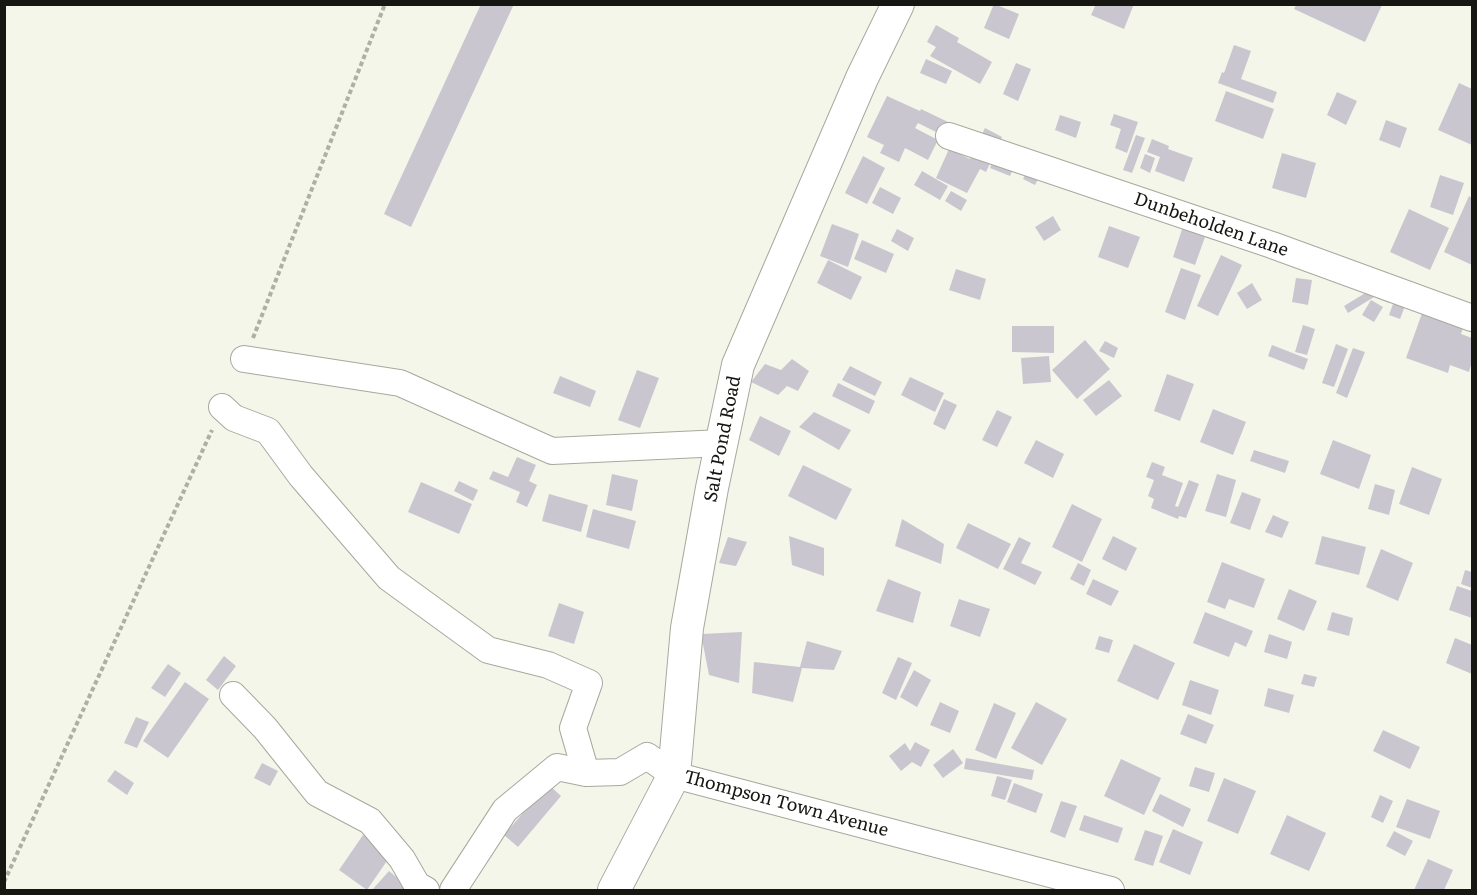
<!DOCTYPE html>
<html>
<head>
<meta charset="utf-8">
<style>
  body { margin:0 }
  #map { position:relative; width:1477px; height:895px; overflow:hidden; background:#f4f6ea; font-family:Literata,serif }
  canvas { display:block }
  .frame { position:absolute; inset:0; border:6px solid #161713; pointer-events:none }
</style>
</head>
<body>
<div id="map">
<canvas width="1477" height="895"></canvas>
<div class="frame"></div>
</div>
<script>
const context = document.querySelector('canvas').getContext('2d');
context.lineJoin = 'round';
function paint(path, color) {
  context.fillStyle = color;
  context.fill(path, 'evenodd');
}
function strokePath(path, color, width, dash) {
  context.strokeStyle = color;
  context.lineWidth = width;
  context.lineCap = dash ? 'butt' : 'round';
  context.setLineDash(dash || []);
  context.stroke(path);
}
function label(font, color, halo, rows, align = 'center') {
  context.font = font + ' Literata,serif';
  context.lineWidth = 4.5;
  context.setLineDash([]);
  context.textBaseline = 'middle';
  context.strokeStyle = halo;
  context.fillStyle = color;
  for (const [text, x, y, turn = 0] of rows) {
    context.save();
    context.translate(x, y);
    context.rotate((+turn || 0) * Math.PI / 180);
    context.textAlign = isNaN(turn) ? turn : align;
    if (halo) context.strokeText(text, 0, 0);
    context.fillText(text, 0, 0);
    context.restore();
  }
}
const building = new Path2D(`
  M481,4h33l-103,223 -27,-13z
  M994,4l25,10 -10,25 -25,-11z
  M1096,4h38l-10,25 -33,-14z
  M1296,5h86l-17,37 -71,-33z
  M936,25l23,13 -2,4 35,20 -12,22 -50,-28 6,-9 -9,-5z
  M1234,45l17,6 -10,28 36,13 -4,11 -55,-20 4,-11 2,1z
  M926,59l26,12 -6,13 -26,-11z
  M1016,63l15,6 -13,32 -15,-7z
  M1459,83l13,6v56l-34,-15z
  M1226,91l48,18 -11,30 -48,-18z
  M1337,92l20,9 -11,24 -19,-10z
  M887,96l33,15 1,-2 27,13 -6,13 -24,-12 -3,5 23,12 -10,20 -23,-12 -6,14 -19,-9 4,-8 -17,-8z
  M1114,114l24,8 -11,31 -12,-5 6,-19 -11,-4z
  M1060,115l21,7 -5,16 -21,-8z
  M1386,120l21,8 -7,20 -21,-8z
  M985,128l17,9 -16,35 -6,-3 -13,24 -31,-15 13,-29 21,10z
  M1136,135l9,3 -13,35 -9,-3z
  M1152,139l17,7 -1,3 25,9 -9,24 -29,-11 5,-14 -13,-5z
  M1001,142l20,9 -11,25 -20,-8z
  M1282,153l34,10 -10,35 -34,-10z
  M1145,154l10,4 -5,15 -10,-5z
  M863,156l22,12 -18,36 -22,-11z
  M1029,167l12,6 -6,12 -12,-6z
  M922,171l26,15 -8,14 -26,-15z
  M1440,175l24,8 -11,32 -23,-8z
  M880,187l21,11 -8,16 -21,-11z
  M951,191l16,9 -6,11 -16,-10z
  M1469,196l3,2v67l-28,-13z
  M1409,209l40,19 -19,42 -40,-18z
  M1053,216l8,14 -17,11 -9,-14z
  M1221,217l-8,23 -8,-3 -10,28 -22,-8 11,-34z
  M832,224l27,10 -11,33 -28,-11z
  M1109,226l31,11 -12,31 -30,-11z
  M897,229l17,9 -6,13 -17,-10z
  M862,240l32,14 -8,19 -32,-14z
  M1221,255l21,10 -24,51 -21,-10z
  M828,260l34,17 -11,23 -34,-17z
  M1181,268l20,7 -16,45 -20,-8z
  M956,269l30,10 -6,21 -31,-10z
  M1296,278l16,2 -4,25 -16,-3z
  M1252,283l10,17 -15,9 -10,-16z
  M1396,287l-7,16 -15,-6 -26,16 -4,-7 23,-14z
  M1397,293l11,5 -8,21 -11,-4z
  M1371,300l12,7 -9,15 -12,-7z
  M1425,305l41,14 -5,15 11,4v23l-3,11 -19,-7 -2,8 -42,-15z
  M1303,325l12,4 -8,26 -12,-3z
  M1012,326h42v27l-42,-1z
  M1085,340l25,29 -33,30 -25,-29z
  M1105,341l13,7 -4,10 -15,-7z
  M1336,344l12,5 -14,38 -12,-4z
  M1272,345l36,14 -4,11 -36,-14z
  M1353,348l12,4 -18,46 -11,-5z
  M1049,356l2,26 -28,2 -2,-26z
  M792,359l17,12 -11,20 -11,-5 -9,9 -27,-13 14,-18 16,6z
  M850,366l32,16 -7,14 -33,-16z
  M637,370l22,8 -19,50 -22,-8z
  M1167,374l27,10 -14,37 -26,-10z
  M560,376l36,15 -6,16 -37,-14z
  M910,377l34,16 -9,19 -34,-17z
  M1109,380l13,16 -26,20 -13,-16z
  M838,383l37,18 -6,13 -37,-18z
  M944,399l13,6 -12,25 -12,-6z
  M1213,409l33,13 -13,33 -33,-13z
  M997,410l15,7 -15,30 -15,-7z
  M814,412l37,18 -12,20 -40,-23z
  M760,416l31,15 -12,25 -30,-16z
  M1036,440l28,14 -11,24 -29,-15z
  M1333,440l38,15 -12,34 -39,-15z
  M1254,450l35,11 -4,12 -35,-12z
  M517,457l19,8 -7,16 8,4 -10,22 -11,-5 4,-10 -31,-13 4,-8 15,6z
  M1152,462l13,5 -3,8 21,8 -8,23 3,1 11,-27 10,4 -13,34 -7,-2 -1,3 -27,-11 3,-9 -6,-3 6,-16 -8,-3z
  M803,465l49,24 -16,31 -48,-24z
  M1412,467l30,12 -13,36 -30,-11z
  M612,474l26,6 -6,31 -26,-6z
  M1217,474l19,6 -10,37 -21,-6z
  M459,481l19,9 -5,11 -19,-10z
  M421,482l51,22 -13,30 -51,-22z
  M1375,484l20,6 -6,25 -21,-6z
  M1242,492l19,7 -11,31 -20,-7z
  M549,494l39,11 -7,27 -39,-11z
  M1072,504l30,15 -20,43 -30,-15z
  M593,509l43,12 -7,28 -43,-12z
  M1273,515l16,7 -7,16 -17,-6z
  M902,519l42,25 -3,20 -46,-18z
  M968,523l43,21 -13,25 -42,-21z
  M789,536l35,12v28l-32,-11z
  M1113,536l24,12 -11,23 -24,-12z
  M1322,536l44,11 -7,28 -44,-11z
  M728,537l19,5 -11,24 -17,-3z
  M1019,537l12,6 -10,20 21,9 -7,13 -32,-16z
  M1381,549l32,14 -15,38 -32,-14z
  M1222,562l43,17 -11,29 -25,-9 -4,10 -18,-7z
  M1078,563l13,7 -7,16 -14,-7z
  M1465,570l7,2v16l-11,-4z
  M888,579l33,13 -8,31 -37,-12z
  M1093,579l26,12 -8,15 -25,-12z
  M1457,586l15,5v27l-23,-8z
  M1289,589l28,12 -13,30 -27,-12z
  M959,599l31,10 -10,28 -30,-11z
  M559,603l25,9 -10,32 -26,-8z
  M1205,612l48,19 -7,16 -11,-5 -6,15 -36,-14z
  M1332,612l21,6 -4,18 -22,-6z
  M742,632l-3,51 -30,-8 -8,-41z
  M1269,634l23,8 -5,17 -23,-7z
  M1099,636l14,4 -4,13 -14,-4z
  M1455,638l17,7v29l-26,-11z
  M807,641l35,10 -8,19 -32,-2 -9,34 -41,-9 2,-31 46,5z
  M1134,644l41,19 -17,37 -41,-19z
  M224,656l12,10 -18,24 -12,-10z
  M898,657l14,6 -16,37 -14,-7z
  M168,664l13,9 -16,24 -14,-9z
  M914,670l17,10 -14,27 -17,-10z
  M1304,674l13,3 -3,10 -13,-3z
  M1190,680l29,10 -8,25 -29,-10z
  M185,682l24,17 -41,59 -25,-17z
  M1268,688l26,7 -5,18 -25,-7z
  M940,702l19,9 -9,22 -20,-8z
  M1036,702l31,17 -25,46 -31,-17z
  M994,703l22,10 -20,46 -21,-9z
  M1188,714l26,11 -8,19 -26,-10z
  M136,717l13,5 -12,26 -13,-5z
  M1383,730l37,17 -10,22 -37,-18z
  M915,742l15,8 -9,17 -9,-5 -11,9 -12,-15 16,-13 5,8z
  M953,749l10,14 -20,15 -10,-13z
  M966,758l68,12 -2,10 -68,-11z
  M1121,759l40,19 -17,37 -40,-19z
  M262,763l16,8 -8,15 -16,-8z
  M1195,767l20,6 -6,19 -20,-6z
  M115,770l19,13 -7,12 -20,-14z
  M997,776l15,4 -7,20 -14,-4z
  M1224,778l32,13 -18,43 -31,-13z
  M1014,783l29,11 -7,19 -29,-11z
  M548,784l13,12 -43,51 -14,-12z
  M1160,794l31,15 -8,18 -31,-16z
  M1380,795l13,6 -10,22 -12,-6z
  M1407,799l33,12 -10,28 -34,-12z
  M1061,801l16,5 -12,32 -15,-6z
  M1084,815l39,13 -5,15 -39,-13z
  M1287,815l39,18 -17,38 -39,-17z
  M1173,829l30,13 -13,33 -31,-13z
  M1145,830l18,6 -10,30 -19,-6z
  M1394,831l19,10 -8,15 -19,-10z
  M363,835l28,20 -24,35 -28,-20z
  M1428,859l25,11 -9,20h-30z
  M389,871l23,19h-40z`);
const path = new Path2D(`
  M253,338l132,-334
  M4,882l208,-452`);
const minor = new Path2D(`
  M949,136l323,109 200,73
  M244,359l156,24 152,68 170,-8
  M222,407l12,11 34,13 33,45 88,102 99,72 60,15 41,18 -16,45 13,45
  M233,695l32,33 52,65 53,28 32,38 15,26 9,5
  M453,890l52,-80 52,-43 29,6 34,-1 27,-16 27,19 437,115`);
const tertiary = new Path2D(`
  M614,890l60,-115 13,-147 25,-140 26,-123 124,-287 36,-74`);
const streetNames = [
  ["Dunbeholden Lane",1211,225,19],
  ["Salt Pond Road",723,439,-79],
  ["Thompson Town Avenue",786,804,15]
];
paint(building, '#cac6d0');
strokePath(minor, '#a7a99e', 28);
strokePath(tertiary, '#a7a99e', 34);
strokePath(path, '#aeafa6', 4, [4.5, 3]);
strokePath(minor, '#fff', 26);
strokePath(tertiary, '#fff', 32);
label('18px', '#161713', '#fff', streetNames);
</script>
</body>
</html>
